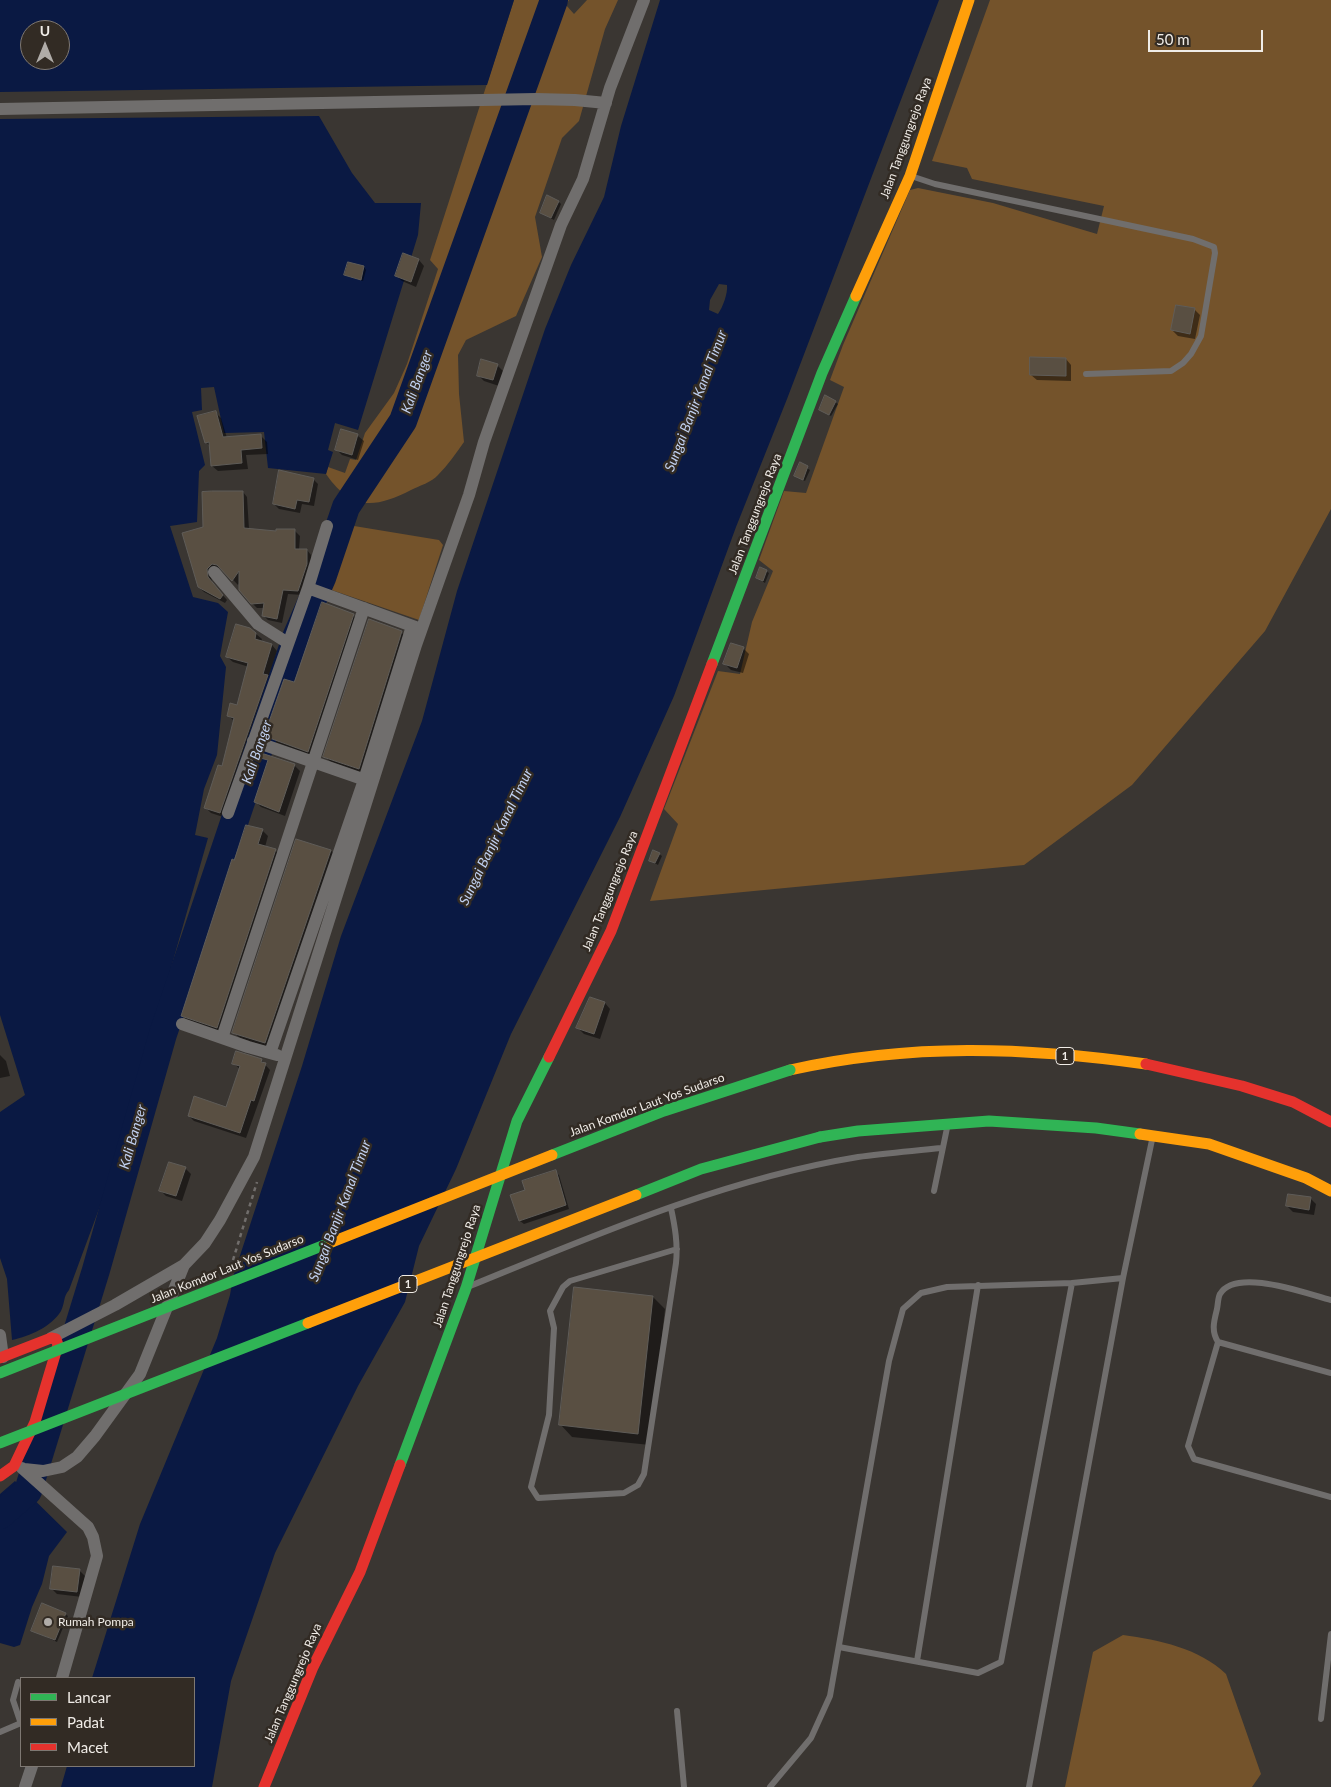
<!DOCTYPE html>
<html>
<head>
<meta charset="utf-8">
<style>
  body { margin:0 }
  #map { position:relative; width:1331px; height:1787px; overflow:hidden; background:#3a3632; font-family:Lato,sans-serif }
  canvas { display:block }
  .legend { position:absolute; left:20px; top:1677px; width:175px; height:90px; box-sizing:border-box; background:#322b24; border:1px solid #7e7872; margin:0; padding:6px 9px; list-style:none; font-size:15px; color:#f0ece7 }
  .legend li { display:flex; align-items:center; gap:10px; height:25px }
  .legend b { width:25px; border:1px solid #7e7872 }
  .north { position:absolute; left:20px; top:20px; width:50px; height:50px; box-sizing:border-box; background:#322b24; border:1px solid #7e7872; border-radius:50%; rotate:0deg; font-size:14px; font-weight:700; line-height:20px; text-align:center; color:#f0ece7 }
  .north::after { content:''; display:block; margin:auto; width:18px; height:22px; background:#b0aca8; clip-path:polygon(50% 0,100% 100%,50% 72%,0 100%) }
  .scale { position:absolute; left:1148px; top:30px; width:115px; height:22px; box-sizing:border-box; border:2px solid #f0ece7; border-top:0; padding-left:6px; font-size:15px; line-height:18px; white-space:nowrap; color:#f0ece7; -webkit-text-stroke:4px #322b24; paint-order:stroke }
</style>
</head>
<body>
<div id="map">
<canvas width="1331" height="1787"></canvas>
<ul class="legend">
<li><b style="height:6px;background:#30b455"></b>Lancar</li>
<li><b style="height:6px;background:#ff9f0a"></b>Padat</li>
<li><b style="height:6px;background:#e5322d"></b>Macet</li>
</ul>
<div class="north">U</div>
<div class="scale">50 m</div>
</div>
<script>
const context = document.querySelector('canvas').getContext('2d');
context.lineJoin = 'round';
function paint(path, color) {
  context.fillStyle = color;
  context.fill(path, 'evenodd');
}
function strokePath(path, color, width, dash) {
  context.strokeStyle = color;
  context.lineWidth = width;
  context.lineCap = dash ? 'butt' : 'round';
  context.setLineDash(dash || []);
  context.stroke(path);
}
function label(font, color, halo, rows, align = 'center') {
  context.font = font + ' Lato,sans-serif';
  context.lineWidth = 5;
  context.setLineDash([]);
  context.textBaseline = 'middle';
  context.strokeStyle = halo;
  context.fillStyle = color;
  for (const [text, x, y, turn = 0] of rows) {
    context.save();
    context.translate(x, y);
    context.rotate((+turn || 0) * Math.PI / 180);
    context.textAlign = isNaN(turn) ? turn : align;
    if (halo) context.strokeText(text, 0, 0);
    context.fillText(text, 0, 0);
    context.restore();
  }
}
const green = new Path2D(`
  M514,0h55l-3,5 8,9 13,-14h31l-13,29 -26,92 -17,17 -27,79 7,40 -26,59 -50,24 -8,15 1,39 5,48c-8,11 -16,23 -26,33 -6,7 -19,11 -27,15 -37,19 -60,20 -85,-16l2,-7 17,6 5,-14 6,1 9,-27 29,-40 13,-29 31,-95 -8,-9z
  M990,0h341v509l-66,122 -133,154 -108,80 -374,36 28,-77 -14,-15 54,-138 22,3 12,-52 21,-51 -14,-11 25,-69 22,2 38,-106 -14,-7 13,-35 67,-155 8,-2 75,15 104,31 7,-28 -132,-27 -5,-11 -35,-7z
  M342,524l97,16 4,5 -24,75 -99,-34z
  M1123,1635c36,5 76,13 103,39l35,100 -9,13h-187l28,-135z`);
const water = new Path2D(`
  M0,0h514l-27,85 -487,7zM30,30h30v30h-30z
  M660,0h279l-152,399 -51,128 -62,169 -54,121 -109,217 -55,135 -37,77 -14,56 -47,84 -83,167 -44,128 -19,106h-151l6,-21h127v-88h-102l48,-154 77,-186 13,-43 3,-18 69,-211 39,-130 81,-215 35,-130 88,-262 26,-64 33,-68 17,-71zM719,284l8,1c1,8 -4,22 -9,29l-9,-4 1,-10z
  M319,116l33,57 23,30h46l-3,32 -60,195 -23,-7 -7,27 5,2 -7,22 -58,-6 -4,-36 -40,1 -10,-46 -13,1 1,22 -10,2 13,53 -6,6 -2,51 -27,4 23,71 25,6 10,9 -8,44 6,11 -9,88 -13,34 -9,46 13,3 -95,333 -44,119c-6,7 -4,13 -8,21 -10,16 -31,25 -49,29l-5,-61 -7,-21v-146l25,-17 -25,-80v-896z
  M15,1481l52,51 -18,24 -7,28 -10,23 -12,38 -6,2 -14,-4v-149z`);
const shadow = new Path2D(`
  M559,202l2,2 -7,16 -13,-7z
  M419,260l5,6 -8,21 -14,-6 -6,-5z
  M364,267l2,3 -3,11 -17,-6z
  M1194,309l6,6 -5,24 -17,-3 -6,-6z
  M1066,359l5,6v16l-34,-1 -6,-5z
  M497,365l6,6 -4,15 -15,-5 -6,-6z
  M835,402l3,2 -7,12 -10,-6z
  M215,412l6,6 6,20 34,-2 6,6 1,12 -22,1 2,14 -30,2 -6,-5 -1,-19 -5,-5z
  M342,431l16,5 6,5 -6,19 -16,-5 -6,-6z
  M800,464l10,6 -5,11 -9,-5z
  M313,479l5,5 -4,22 -12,-2 -2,9 -21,-4 -5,-5z
  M243,492l4,5 2,32 28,3 18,-1 5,5 -1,14h8l4,5v14l-8,26 -15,-1 -6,29 -14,-3 -5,-5 2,-7h-8l-5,-5 -11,-23 -3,5 -15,-16 -6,-1 -6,6 1,9 15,17 -2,3 -21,-11 -5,-5 5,-59z
  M766,571l3,2 -4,10 -8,-5z
  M353,615l6,6 -45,136 -43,-15 -6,-6 30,-52z
  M401,632l6,6 -42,136 -34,-12 -6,-5z
  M256,634l6,5 -1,3 11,3 5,6 -8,27 4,4 -47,136 -15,-5 -6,-6 18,-39 11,-47 -6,-6 10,-9 11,-39 -16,-5 -6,-5z
  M743,648l6,6 -6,19 -12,-3 -6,-6z
  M258,757l36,8 6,6 -15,45 -24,-9 -6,-6 13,-37z
  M262,830l6,6 -3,11 10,3 6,6 -58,177 -35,-11 -5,-6 52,-155z
  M297,841l34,10 6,5 -66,192 -31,-10 -6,-5z
  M659,854l3,2 -4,9 -8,-5z
  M605,1003l5,6 -10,30 -16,-5 -6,-6z
  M0,1055l6,6 4,15 -10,2z
  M261,1060l9,10 -24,68 -52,-17 -5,-5 38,-8 13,-39 -7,-6z
  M185,1168l6,6 -9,27 -16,-5 -6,-6z
  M555,1172l4,3 10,34 -45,15 -4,-3 -8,-26 15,-4z
  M1310,1198l6,6 -2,11 -21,-3 -6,-6z
  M653,1297l12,12 -15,136 -78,-8 -12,-13z
  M79,1570l6,6 -3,21 -25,-3 -6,-6z
  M65,1614l3,2 -11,26 -25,-12z`);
const river = new Path2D(`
  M0,1515l28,-24 68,-221 67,-236 134,-399 25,-57 24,-71 57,-86 151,-421`);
const building = new Path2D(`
  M547,195l12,6 -8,17 -11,-5z
  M403,253l16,6 -8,23 -16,-6z
  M348,262l16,4 -3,14 -17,-5z
  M1176,305l19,3 -5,26 -19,-4z
  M1030,357l36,1v18l-36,-1z
  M481,359l17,5 -5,16 -16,-4z
  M825,395l11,6 -7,14 -10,-5z
  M216,411l7,26 38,-3 1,14 -21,2 1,13 -31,3 -2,-24 -4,1 -8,-27z
  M341,429l17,5 -6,21 -17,-5z
  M800,462l8,4 -5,14 -9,-4z
  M279,470l35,8 -5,24 -12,-2 -2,9 -22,-5z
  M212,491h31l1,37 32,3v-2h19v20h12v15l-9,27 -15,-1 -6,29 -15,-3 2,-13 -13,1 -12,-14v-19l-7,10 -15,-16 -5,-1 -5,5 1,8 15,18 -3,4 -22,-12 -16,-54 21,-6 -1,-35z
  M760,567l7,3 -4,11 -7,-3z
  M322,602l32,12 -46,138 -44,-16 20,-57 10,3z
  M369,619l33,12 -43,138 -36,-12z
  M236,624l14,4 6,5 -1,6 17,5 -9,30 5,1 -48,138 -16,-5 14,-43 4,1 12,-48 -7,-2 3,-13 7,2 11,-42 -22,-6z
  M731,643l13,4 -7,21 -14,-4z
  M258,752l37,12 -16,48 -25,-10 14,-42 -12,-3z
  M246,825l17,4 -5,15 18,5 -59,179 -36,-12 51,-157 2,1z
  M296,839l35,11 -66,193 -33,-10z
  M653,850l7,3 -5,10 -6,-2z
  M590,997l15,5 -11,32 -18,-6z
  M236,1051l26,8 -1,3 5,1 -12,38 -3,-1 -11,33 -52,-17 6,-20 32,11 14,-41 -8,-2z
  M169,1162l17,5 -10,29 -17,-5z
  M556,1170l10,35 -47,16 -9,-26 15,-5 -3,-9z
  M1288,1194l23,3 -2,13 -23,-4z
  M574,1287l79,9 -15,138 -79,-9z
  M53,1566l27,3 -3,23 -27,-3z
  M42,1603l24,10 -11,27 -24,-9z`);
const path = new Path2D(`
  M233,1260l24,-78`);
const lane = new Path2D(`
  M911,176l24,8 258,55 21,8 1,6 -14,83 -10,18 -8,9 -12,8 -85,3
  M934,1191l13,-63
  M671,1208c4,19 7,36 5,55l-32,211 -6,11 -14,8 -86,5 -7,-11 18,-72 5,-87 -4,-17 13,-24 7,-6 107,-32
  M470,1286c125,-51 254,-107 388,-129 28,-4 56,-6 83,-9
  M1331,1300c-24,-6 -95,-33 -111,-6 -2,3 -2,10 -3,15 -3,12 -6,22 1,33l113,31
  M1218,1342l-30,104 6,13 137,38
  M839,1647l139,26 23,-11 71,-379
  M917,1661l61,-376
  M18,1682l-5,18 8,24
  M677,1711l7,76
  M1321,1719l10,-85
  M0,1732l21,-9
  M770,1787l41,-49 19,-42 59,-335 14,-52 18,-16 26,-6 125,-4 51,-5
  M1029,1787l94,-509 29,-138`);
const street = new Path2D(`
  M0,109l536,-10 39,1 31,3
  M214,572l44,52 30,19
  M308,588l110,40
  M253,741l118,41
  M228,813l80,-225 19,-62
  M182,1024l66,23 29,8
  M222,1038l142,-430
  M270,1053l94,-273 48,-154
  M0,1335l3,22
  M51,1338l64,-33 69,-40
  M22,1468l66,59 5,10 4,19 -35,122
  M24,1469l19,2 19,-4 15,-10 18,-21 45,-62 44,-109 21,-22 15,-23 34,-63 162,-512 53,-150 15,-53 77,-217 22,-46 27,-91 34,-88
  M25,1787l7,-21`);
const fast = new Path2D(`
  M712,664l110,-291 34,-77
  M820,1137l38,-6 131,-10 107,7 44,6
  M400,1465l66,-177 51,-167 32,-64`);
const slow = new Path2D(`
  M856,296l54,-120 59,-176
  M790,1070c121,-27 234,-23 356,-6
  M1140,1134l69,10 97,34 25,13`);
const jam = new Path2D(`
  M549,1057l62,-126 101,-267
  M1146,1064l96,22 51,16 38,20
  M0,1358l51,-20 5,1 2,6 -23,77 -21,44 -14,10
  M264,1787l49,-120 47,-95 40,-107`);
const fastBridge = new Path2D(`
  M552,1155l112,-44 126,-41
  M636,1195l65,-26 119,-32
  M0,1373l332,-131
  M0,1443l308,-120`);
const slowBridge = new Path2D(`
  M332,1242l220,-87
  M308,1323l328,-128`);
const markers = [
  [48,1622,5,"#b0aca8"]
];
const shields = [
  [1065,1056,18],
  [408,1284,18]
];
const shieldNames = [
  ["1",1065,1056],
  ["1",408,1284]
];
const streetNames = [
  ["Jalan Tanggungrejo Raya",906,138,-70],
  ["Jalan Tanggungrejo Raya",755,514,-69],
  ["Jalan Tanggungrejo Raya",610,891,-68],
  ["Jalan Komdor Laut Yos Sudarso",647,1105,-20],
  ["Jalan Tanggungrejo Raya",457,1266,-72],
  ["Jalan Komdor Laut Yos Sudarso",227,1269,-22],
  ["Jalan Tanggungrejo Raya",293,1683,-67]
];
const poiNames = [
  ["Rumah Pompa",58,1622]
];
const waterNames = [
  ["Kali Banger",417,382,-70],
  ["Sungai Banjir Kanal Timur",696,401,-69],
  ["Kali Banger",257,752,-71],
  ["Sungai Banjir Kanal Timur",496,837,-64],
  ["Kali Banger",133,1137,-74],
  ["Sungai Banjir Kanal Timur",340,1211,-69]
];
paint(green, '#74532b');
paint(water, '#0a1943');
paint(shadow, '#0007');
strokePath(river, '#0a1943', 28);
paint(building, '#594f42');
strokePath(building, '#5f5c58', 1);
strokePath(path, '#716e6c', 2.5, [4, 4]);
strokePath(lane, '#706e6d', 6);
strokePath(street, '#706e6d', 12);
strokePath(fast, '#30b455', 11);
strokePath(slow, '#ff9f0a', 11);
strokePath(jam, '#e5322d', 11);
strokePath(fastBridge, '#30b455', 11);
strokePath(slowBridge, '#ff9f0a', 11);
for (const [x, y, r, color] of markers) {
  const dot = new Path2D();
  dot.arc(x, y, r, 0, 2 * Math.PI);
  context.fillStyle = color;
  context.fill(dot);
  strokePath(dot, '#322b24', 2);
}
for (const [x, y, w] of shields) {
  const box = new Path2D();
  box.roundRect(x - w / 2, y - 8.5, w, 17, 4);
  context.fillStyle = '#322b24';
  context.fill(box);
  strokePath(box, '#f0ece7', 1);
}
label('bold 11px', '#f0ece7', null, shieldNames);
label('12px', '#f0ece7', '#322b24', streetNames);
label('12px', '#f0ece7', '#322b24', poiNames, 'left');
label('italic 14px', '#c1d1f1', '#322b24', waterNames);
</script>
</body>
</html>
